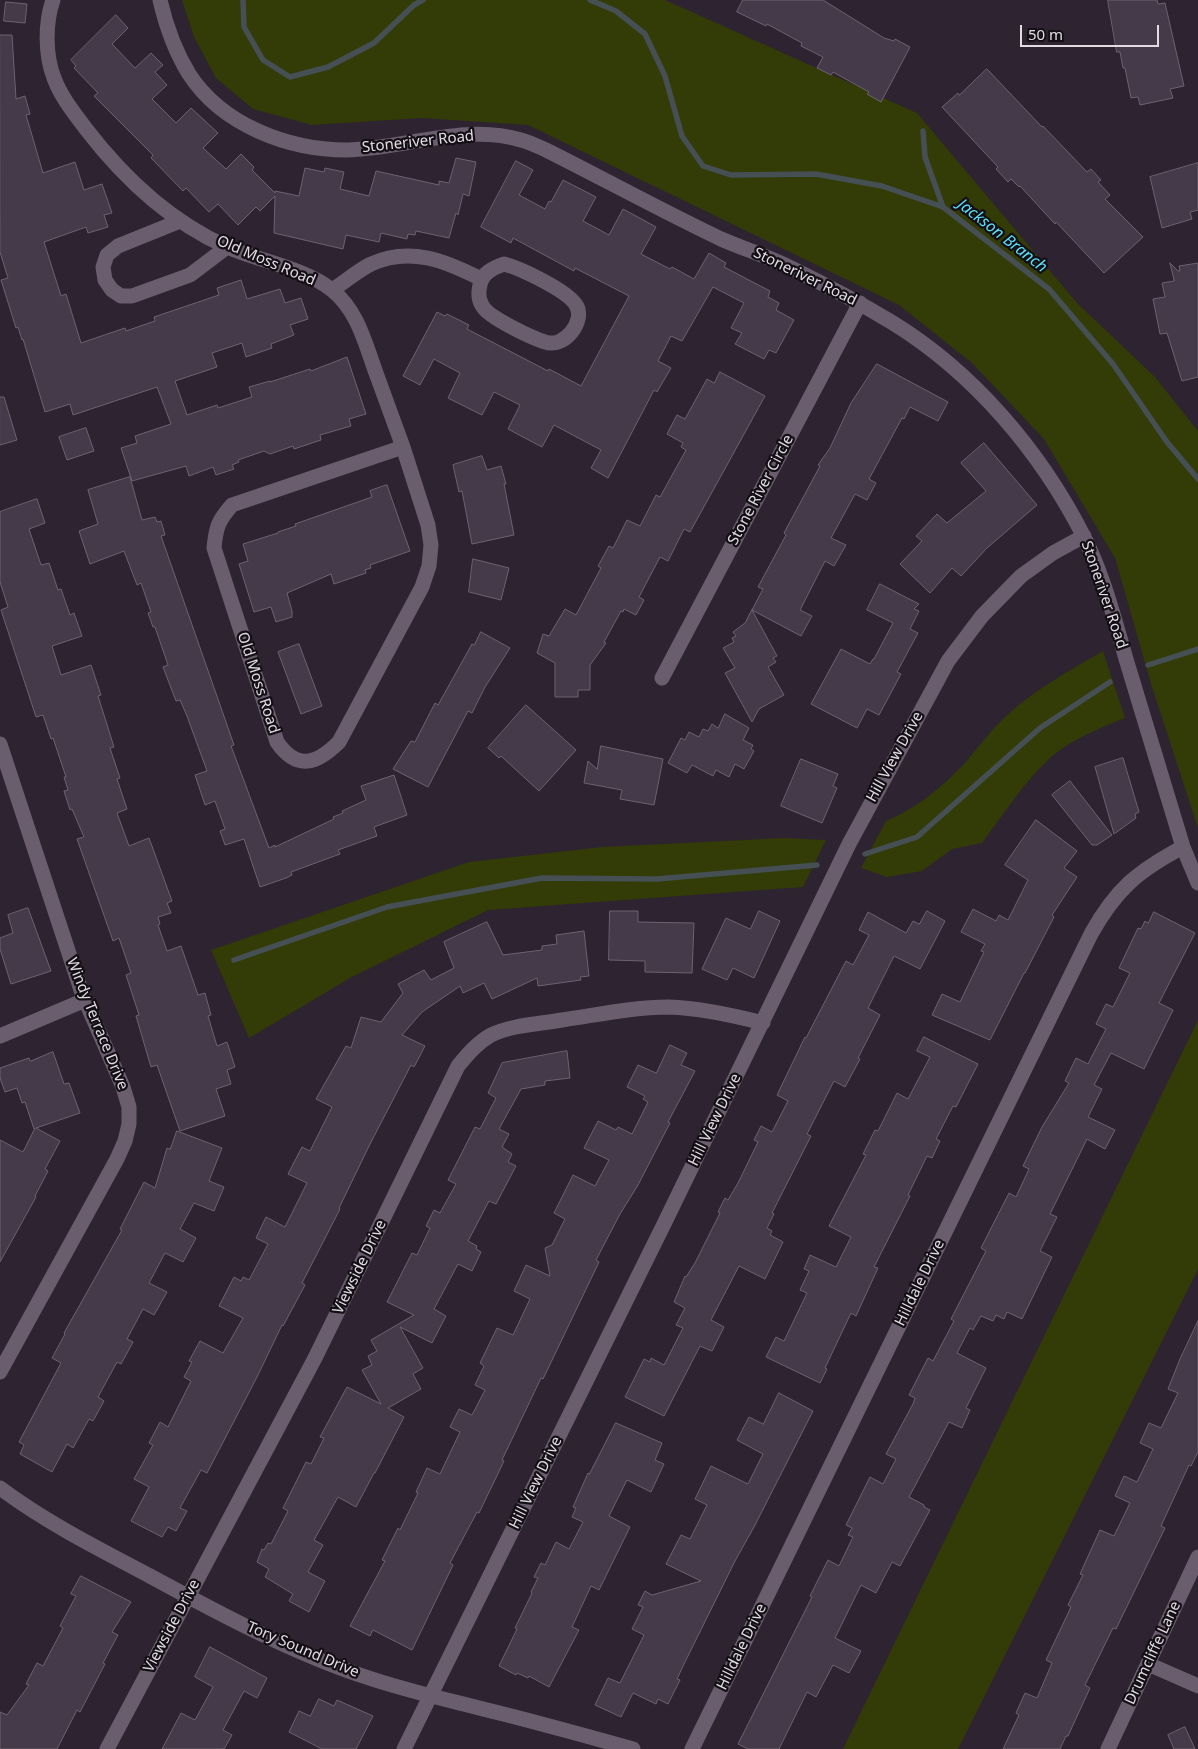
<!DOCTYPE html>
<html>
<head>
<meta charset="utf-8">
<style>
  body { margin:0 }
  #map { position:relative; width:1198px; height:1749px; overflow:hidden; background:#2e2331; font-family:"Noto Sans",sans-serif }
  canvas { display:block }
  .scale { position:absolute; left:1020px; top:25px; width:139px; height:22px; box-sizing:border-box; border:2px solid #e2dbe4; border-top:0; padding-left:6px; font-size:15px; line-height:18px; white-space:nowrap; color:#e2dbe4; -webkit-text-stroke:4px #130f15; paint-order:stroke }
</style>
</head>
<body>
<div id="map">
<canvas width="1198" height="1749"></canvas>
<div class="scale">50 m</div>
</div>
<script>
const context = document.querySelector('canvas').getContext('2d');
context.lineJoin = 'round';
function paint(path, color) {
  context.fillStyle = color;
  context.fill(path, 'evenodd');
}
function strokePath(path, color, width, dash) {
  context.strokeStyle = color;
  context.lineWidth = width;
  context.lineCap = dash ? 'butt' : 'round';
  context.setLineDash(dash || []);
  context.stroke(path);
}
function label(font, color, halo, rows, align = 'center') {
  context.font = font + ' "Noto Sans",sans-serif';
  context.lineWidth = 4.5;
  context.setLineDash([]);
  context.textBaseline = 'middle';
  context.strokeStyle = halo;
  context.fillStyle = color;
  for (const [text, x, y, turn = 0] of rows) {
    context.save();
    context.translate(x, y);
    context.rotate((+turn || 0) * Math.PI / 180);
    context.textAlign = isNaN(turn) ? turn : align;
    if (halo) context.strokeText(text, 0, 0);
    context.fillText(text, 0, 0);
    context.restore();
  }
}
const green = new Path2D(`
  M182,0h483l252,113 160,190 78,74 43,54v397l-46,-141 -37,-129 -71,-119 -72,-76 -73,-58 -371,-180 -106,-7 -110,7 -59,-16 -37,-31 -22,-41z
  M1103,651l22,67c-25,10 -55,22 -75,40 -26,24 -47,57 -68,85l-30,6 -30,22 -35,6 -26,-9 25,-47c29,-12 54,-32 76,-55 13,-14 24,-30 38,-44 30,-30 67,-50 103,-71z
  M785,838l41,2 -23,47 -315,23 -138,68 -101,60 -38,-88 258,-88 133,-15z
  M1198,1020v249l-240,480h-115z`);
const stream = new Path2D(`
  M243,0l1,27 19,33 27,17 38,-10 46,-24 40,-38 9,-5
  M590,0l26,11 29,23 20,42 17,60 21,30 28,9 85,-1 66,12 61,21 106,82 64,75 54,78 31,37
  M923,131l2,26 18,50
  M1148,665l50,-16
  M865,854l52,-17 123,-109 70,-46
  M234,960l153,-53 155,-29 115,1 160,-14`);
const building = new Path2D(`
  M743,0h80l61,38 10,3 1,-2 15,8 -29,55 -14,-8 2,-2 -36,-20 -2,3 -14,-7 6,-11 -22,-11 1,-3 -35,-19 -1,2 -29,-14z
  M1108,0h49l1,4 7,-1 19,83 -14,3 3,9 -33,7 -2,-8 -7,1 -6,-30h-2l-3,-16h-3z
  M6,2l21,2 -2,19 -21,-2z
  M116,15l12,13 -16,16 23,24 16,-15 12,12 -8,7 12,13 -15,14 24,24 15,-15 27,25 -15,15 23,21 15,-15 13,13 -2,3 23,23v-2l24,5 6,-28 19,4 1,-4 19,4 -4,17 29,7 7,-25 63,14v-4l10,2 7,-25 20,4 -7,34 -6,-2 -5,21 -2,-2 -7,25 -33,-7 -1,4 -7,-1 -1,5 -26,-6 -2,9 -33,-7 -3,14 -69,-16 1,-37 -15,15 -4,-4 -18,18 -20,-21 -9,8 -23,-24 -3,3 -32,-33 2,-3 -59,-59 4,-3 -24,-25 2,-2 -5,-6z
  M0,35h12l4,64 9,-3 5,18 -4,1 17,58 32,-11 9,28 18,-6 10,29 -8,2 4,12 -20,6 -2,-6 -42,15 17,54 5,-2 15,49 44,-15 1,3 29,-10 -1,-4 65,-22 -2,-7 24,-8 6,19 33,-10 5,14 16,-5 7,21 -18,6 4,10 -23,9 1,4 -26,9 -4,-14 -30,10 5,14 -42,14 12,34 30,-10 1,3 34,-11 -3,-10 21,-6v1l40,-13 1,2 36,-14 19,57 -17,5 2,7 -31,9 1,5 -27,9 -1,-3 -23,8 -6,-3 -26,9 1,2 -7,3 2,4 -18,6 -3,-8 -24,9 -3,-10 -54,15 -11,-33 16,-5 -2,-7 36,-12 -14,-37 -84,28 -3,-11 -25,8 -22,-73 -1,1 -4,-13 -2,1 -15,-48 7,-2 -8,-26z
  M987,69l55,58 1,-1 44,46 4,-3 10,11 -3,2 12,13 -5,4 38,38 -39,36 -48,-51 -1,2 -35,-38 -1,1 -8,-8 -3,3 -12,-13 2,-2 -56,-60 16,-14 1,2z
  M516,161l17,9 -14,25 26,14 4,-8 2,1 12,-22 33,17 -13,24 26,14 14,-26 33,18 -15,27 29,15 2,-2 22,12 15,-26 17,10 -2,4 46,24 -2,6 11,6 -3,7 18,10 -18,33 -7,-3 -5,9 -29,-15 7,-11 -11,-5 13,-25 -31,-16 -31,54 -11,-5 -13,25 13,7 -14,24 -3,-2 -46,88 -17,-10 10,-18 -47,-25 -12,22 -34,-18 12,-24 -26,-13 -12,23 -34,-17 12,-25 -26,-14 -14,26 -17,-9 34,-64 8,4 2,-2 22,11 -2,4 81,42 1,-2 32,17 48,-90 -54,-28 -1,3 -61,-33 -2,5 -30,-16z
  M1198,163v47l-8,2 2,7 -30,9 -12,-51z
  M1170,263l8,8h2l-1,-5 19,-3v114l-16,4 -15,-48 -7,1 -7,-35 12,-2 -3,-14 12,-2z
  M877,364l71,38 -10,19 -28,-14 -6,12 -2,-1 -33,61 7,4 -9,17 -12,-6 -24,44 15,7 -12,21 -9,-5 -25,49 12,6 -11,20 -49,-26 11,-21 -5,-2 28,-52 -2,-2 36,-67 -2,-1 12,-17 21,-45z
  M720,372l45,24 -75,136 -6,-3 -16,32 -8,-4 -21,40 5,3 -8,15 -12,-6 -1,3 -2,-1 -17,31 2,1 -16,22v25h-12v7h-23v-34l-18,-10 6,-19 6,2 16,-27 11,6 25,-47 -3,-2 11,-20 4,2 14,-28 13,6 16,-31 4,2 26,-47 -5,-3 2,-4 -16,-9 10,-19 8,4 22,-40 7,4z
  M0,397h4l13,43 -17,5z
  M86,428l8,23 -27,9 -8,-23z
  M984,443l53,62 -50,43 -26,28 -9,-8 -22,25 -30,-29 22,-23 -6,-5 21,-22 10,9 39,-32 -25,-28z
  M482,456l5,14 14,-4 5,18h-2l10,51 -42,9 -10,-53 -3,1 -6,-27z
  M130,477l12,43 13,-3 2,5 4,-1 4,14 -4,1 73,209 -3,1 38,102 6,-3v2l59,-28 -1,-2 10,-4 -1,-2 24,-11 -5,-14 33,-11 13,40 -33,12 3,9 -39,14 2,4 -49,18 1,3 -6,3 -26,9 -16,-48 -19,6 -5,-14 5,-2 -10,-28 -10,4 -10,-30 12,-4 -20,-55 -7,-16 -4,1 -13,-34 5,-2 -13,-38h-2l-5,-14 3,-1 -10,-29 -4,2 -13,-34 -34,13 -11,-33 19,-7 -10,-34z
  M387,485l23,66 -40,14 1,3 -6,2 1,3 -32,11 -3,-10 -44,19 5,18v6l-16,5 -5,-15 -17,5 -15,-48 9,-3 -5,-17 35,-11v-1l18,-6 -1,-2 77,-27 -2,-6z
  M37,499l8,24 -16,6 12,36 8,-2 9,27 3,-1 9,26 4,-2 8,23 -30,10 9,29 30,-10 10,30 -3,1 16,51 -4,1 10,30 -3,1 10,30 -10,4 12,33 20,-8 23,63 -5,2 4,10 -13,4 2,7 -2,1 9,26 14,-5 17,49 7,-2 6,22 -3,1 9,30 10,-4 8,25 -8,3 4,14 -15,5 9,27 -45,15 -23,-66 -6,2 -15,-51 3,-1 -13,-40 5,-2 -12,-35 -6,3 -36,-102 7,-2 -12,-28 -2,1 -6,-19 4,-1 -4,-13h2l-13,-39 -2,1 -8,-24 -7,2 -35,-107 7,-3 -8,-25v-70z
  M473,559l36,9 -8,32 -32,-8z
  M880,584l39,20 -5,5 5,2 -9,18 8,4 -21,39 4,2 -22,41 -12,-6 -10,19 -46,-24 30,-55 29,15 3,-5h1l19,-36 -26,-13z
  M752,610l25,46 -4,2 3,4 -8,5 16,28 -25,14 -7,13 -27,-49 10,-5 -12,-20 11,-6 -2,-4 4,-2 -3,-4 12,-9z
  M481,632l29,16 -25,39 -13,26 -4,-2 -40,76 -35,-18 18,-28 4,1 20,-39 3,2 34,-61 2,1z
  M299,644l23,62 -21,8 -23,-62z
  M526,705l50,45 -37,41 -38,-35 -2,2 -11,-10z
  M725,714l24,14 -6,12 10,5 -2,4 3,2 -10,18 -9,-5 -6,13 -13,-7 -3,6 -21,-11 -5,8 -19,-10 13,-25 4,2 4,-8 10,5 4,-8 5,2 4,-7 6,4z
  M601,746l62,13 -9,46 -34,-6 2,-9 -38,-7 4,-22 9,8z
  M1123,758l16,54 -4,2 1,4 -22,16 -19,-67z
  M801,759l37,15 -5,12 4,2 -15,35 -41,-17z
  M1070,781l42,54 -15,10h-5l-40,-50z
  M1036,820l41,31 -13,17 13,9 -25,38 2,2 -29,56h-1l-34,67 -58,-25 10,-21 18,8 24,-50 -3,-1 4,-7 -24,-12 12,-23 23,12 3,-6 9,5 20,-40 -23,-15z
  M28,908l23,63 -40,13 -11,-35v-11l13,-5 -5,-18z
  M610,911h28v11l56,1 -2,50 -47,-1v-11l-36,-1z
  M759,911l21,10 -26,57 -21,-10 -6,12 -25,-11 24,-51 24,11z
  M927,911l18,10 -25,48 -26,-13 -26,52 12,7 -22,43 2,1 -15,28 -11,-6 -27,53 4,2 -39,77 2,1 -7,14 5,3 -2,4 13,7 -18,37 -26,-13 -28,54 13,7 -12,24 -12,-5 -36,70 -39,-19 19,-38 6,3 1,-4 13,7 19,-37 -7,-3 9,-17 -11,-6 11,-26 1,1 9,-14 25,-50 -2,-1 7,-14 3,2 10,-17 20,-41 -4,-2 7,-14 11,6 16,-31 -11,-6 28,-58 1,1 40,-77 7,4 16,-30 -10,-5 9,-18 38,21 7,-12 6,3z
  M1154,912l41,21 -36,70 14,7 -29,59 -33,-16 -17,32 8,4 -14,28 27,13 -10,19 -18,-10 -37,75 7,3 -17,34 12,6 -30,62 -15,-7 -3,7 -8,-4 -3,6 -12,-5 -8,14 -3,-2 -13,25 29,15 -20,40 4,2 -8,18 -13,-6 -40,75 15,8v2l6,3 -30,56 -8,-4 -16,31 -15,-8 -26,53 26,13 -12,22 -16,-8 -17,32 -9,-5 -28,57h-31l-10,-5 74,-147 -2,-1 18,-36 11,6 14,-29 -5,-2 4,-7 -6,-3 24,-48 13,7 13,-25 -10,-5 27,-50 2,-6 -6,-3 19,-37 5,3 21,-40 -3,-2 35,-68 -5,-3 28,-55 7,4 13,-28 -6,-3 19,-39 27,-44 -4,-2 11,-23 12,6 18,-35 -10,-5 10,-20 7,3 17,-34 -11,-5 19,-40 3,1 4,-8 3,2z
  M487,922l16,33 39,-5v-4l15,-2 -1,-9 28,-4 5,45 -9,1 1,3 -43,6 -1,-8 -45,21 -8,-16 -21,10 -3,-7 -38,26 -20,23 23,11 -11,21 -3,-2 -41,79 -31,64 1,1 -38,74 3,2 -22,41 -1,-1 -25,52 -50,96 -6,-3 -21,38 7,3 -11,20 -8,-4 -6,10 -31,-16 18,-34 -15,-8 19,-34 -4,-2 11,-21 8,5 23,-46 -7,-4 8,-15 -3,-1 11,-20 23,12 20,-35 -24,-12 15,-29 7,4 2,-4 6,3 19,-36 -12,-6 10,-21 19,10 22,-44 -19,-9 14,-27 8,4 22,-44 -16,-8 30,-53 5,2 10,-31 20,5 22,-29 -5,-9 26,-14 7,10 23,-12 -10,-26z
  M924,1037l54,27 -22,43 -3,-1 -17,33 4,2 -8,17 -5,-2 -19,39 2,1 -36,71 4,1 -22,48 -5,-3 -26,55 2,1 -7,14 -54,-26 10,-20 8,4 23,-48 -7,-3 9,-19 -5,-2 6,-14 26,12 15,-30 -22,-11 37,-71 -3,-1 12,-24 3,1 19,-38 11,6 22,-42 -13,-6z
  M670,1045l17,8 -6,12 14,6 -27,51 2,1 -32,62 -18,29 -24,46 3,2 -56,117 -2,-1 -39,82 2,1 -25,52 -2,-1 -27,51 3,2 -41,85 -39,-20 -3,6 -20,-10 35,-65 -3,-1 16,-32 2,2 18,-37 -2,-1 11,-24 13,6 20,-42 -10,-5 9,-18 13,6 13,-25 -10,-5 9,-19 -4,-3 17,-35 16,7 17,-36 -16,-8 12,-26 24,11 -5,-28 7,-3 13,-26 -11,-6 19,-38 22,11 14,-26 -25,-12 14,-27 18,9 2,-3 14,7 16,-32 -5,-3 2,-3 -18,-9 11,-22 18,8z
  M567,1051l3,27 -25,3v4l-24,4 -22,40 10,5 -7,13 10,7 -4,8 8,4 -20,38 -7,-3 -21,40 9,5 -1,3 5,3 -9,19 -14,-7 -24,45 12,7 -14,27 -32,-16 23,41 -10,6 8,15 -33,19 16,9 -29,56h-1l-18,34 -18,-10 -24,43 9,5 -15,27 17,9 -16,31 -20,-11 4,-7 -28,-17 4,-8 -12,-7 5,-13 2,1 4,-7 3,1 17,-33 -5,-3 23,-46 5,2 13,-26 -4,-1 27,-50 34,17 -19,-34 10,-5 -4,-9 9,-5 -6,-11 43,-25 -27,-13 25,-49 5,2 13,-27 -4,-2 8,-16 6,3 16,-29 -8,-4 27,-53 5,2 16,-31 -8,-5 14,-30z
  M53,1052l11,32 5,-1 11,30 -44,15 24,13 -15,28 3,2 -13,25 1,1 -36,65v-122l23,12 12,-24 -1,1 -9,-27 -3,1 -5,-15 -12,4 -5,-14v-10l29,-10 1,3z
  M177,1131l45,17 -13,33 15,6 -10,24 -20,-8 -14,26 16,9 -13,24 -18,-9 -16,30 18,9 -13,23 -11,-6 -16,30 6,3 -12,22 -4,-2 -19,35 6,4 -11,20 -4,-2 -16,29 -6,-4 -15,28 -32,-18 4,-9 -5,-3 42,-79 -9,-5 13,-24 -1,-1 58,-103 -2,-1 24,-47 11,6 12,-40 3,1z
  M1198,1321v131l-7,14 -2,-1 -28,61 4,2 -49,101 -3,-1 -28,57 5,3 -22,48h-2l-6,13h-57l16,-34 -3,-2 9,-20 12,5 15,-35 -6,-3 25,-53 -3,-2 15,-30 -3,-1 20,-44 14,6 16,-33 -15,-7 9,-20 13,6 16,-33 -13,-6 9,-20 12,5 17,-35 -10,-4 12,-30z
  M779,1393l34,18 -59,116 -19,34 -51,103 -7,15 3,1 -12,24 -10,-5 -2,5 -23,-11 -12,24 -26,-12 13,-27 12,5 24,-48 -12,-6 11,-22 -5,-2 7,-14 7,4 49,-14 -35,-17 15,-29 9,4 17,-34 -12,-6 16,-33 37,18 15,-30 -26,-14 12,-23 14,7z
  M616,1423l46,20 -7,17 9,4 -13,28 -24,-12 -18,36 21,11 -31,63 -8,-4 -19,41 7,3 -30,57 -20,-11 -1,2 -11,-5 -1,2 -17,-9 18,-37 -2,-1 17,-35 -1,-1 7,-14 -4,-1 7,-14 4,2 11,-23 13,7 14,-27 -11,-5 4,-9 -3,-1 15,-34 1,1z
  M81,1576l50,26 -19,30 6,3 -15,28 2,1 -25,48 -3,-2 -20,39h-57v-37l7,3 22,-30 -3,-1 11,-21 6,3 20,-38 -3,-2 16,-30 -5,-2z
  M210,1647l57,31 -10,20 -13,-7 -21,39 9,5 -8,14h-62l19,-36 14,7 18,-33 -18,-10z
  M319,1699l15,7 3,-6 36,16 -17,33h-34l-33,-17 10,-21 11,5z
  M1185,1727l10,22h-21l-6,-14z`);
const minor = new Path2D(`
  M53,0c-8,23 -8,55 1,78 7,19 20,35 32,51 37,48 85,93 141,118 32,14 78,21 105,43 26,21 33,53 44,83 9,25 18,50 27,74
  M160,0c6,26 15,51 29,74 33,51 99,76 158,76 57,-1 117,-27 174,-10 8,2 16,6 25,10 58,29 116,61 175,89 23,10 48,18 70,29 35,17 69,35 102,55 81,50 147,128 190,212 20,39 31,82 43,124 19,63 38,125 57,188l15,36
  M180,221l-62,25 -11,9 -4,12 2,13 7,10 9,6h11l58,-21 37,-28
  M504,264c16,4 64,27 72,41 10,15 -11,44 -31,37 -13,-4 -55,-24 -62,-35 -5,-7 -5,-14 -3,-22 2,-12 13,-17 24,-21z
  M332,290c13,-8 25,-19 39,-26 39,-18 75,-3 110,15
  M403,447l25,78 3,20 -2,21 -7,21 -83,155c-22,22 -42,29 -62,0l-63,-194c2,-21 4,-27 18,-43z
  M662,678l198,-375
  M0,744l82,249 41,94 6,20v17l-4,17 -8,18 -117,213
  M0,1036l85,-36
  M0,1488c47,35 99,61 150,88 70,38 141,76 216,101 38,13 78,22 117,32 50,12 100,26 150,40
  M1148,1664l50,22
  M107,1749l208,-391 143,-292c10,-12 19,-23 33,-31 21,-10 48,-11 71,-15 35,-5 71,-13 107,-13 32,1 63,8 94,16
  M404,1749l260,-525 185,-380 99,-183 34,-45 39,-40 32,-23 31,-17
  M692,1749l399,-815c25,-45 47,-63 92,-87
  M1108,1749l90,-192`);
const streetNames = [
  ["Stoneriver Road",418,142,-6],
  ["Old Moss Road",266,261,23],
  ["Stoneriver Road",805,277,26],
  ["Stone River Circle",761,490,-62],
  ["Stoneriver Road",1104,595,71],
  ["Old Moss Road",258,683,72],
  ["Hill View Drive",895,757,-61],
  ["Windy Terrace Drive",97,1024,68],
  ["Hill View Drive",715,1120,-64],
  ["Viewside Drive",360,1267,-64],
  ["Hilldale Drive",920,1283,-64],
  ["Hill View Drive",536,1483,-64],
  ["Viewside Drive",172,1626,-62],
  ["Hilldale Drive",742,1647,-64],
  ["Tory Sound Drive",303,1650,23],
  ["Drumcliffe Lane",1153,1653,-65]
];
const waterNames = [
  ["Jackson Branch",1002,236,38]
];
paint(green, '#333b07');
strokePath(stream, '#464f54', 5.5);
paint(building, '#453a49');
strokePath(building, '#6e6271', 1);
strokePath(minor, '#6a5d6d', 15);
label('15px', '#e2dbe4', '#130f15', streetNames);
label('italic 16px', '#59e0f9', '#130f15', waterNames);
</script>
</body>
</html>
